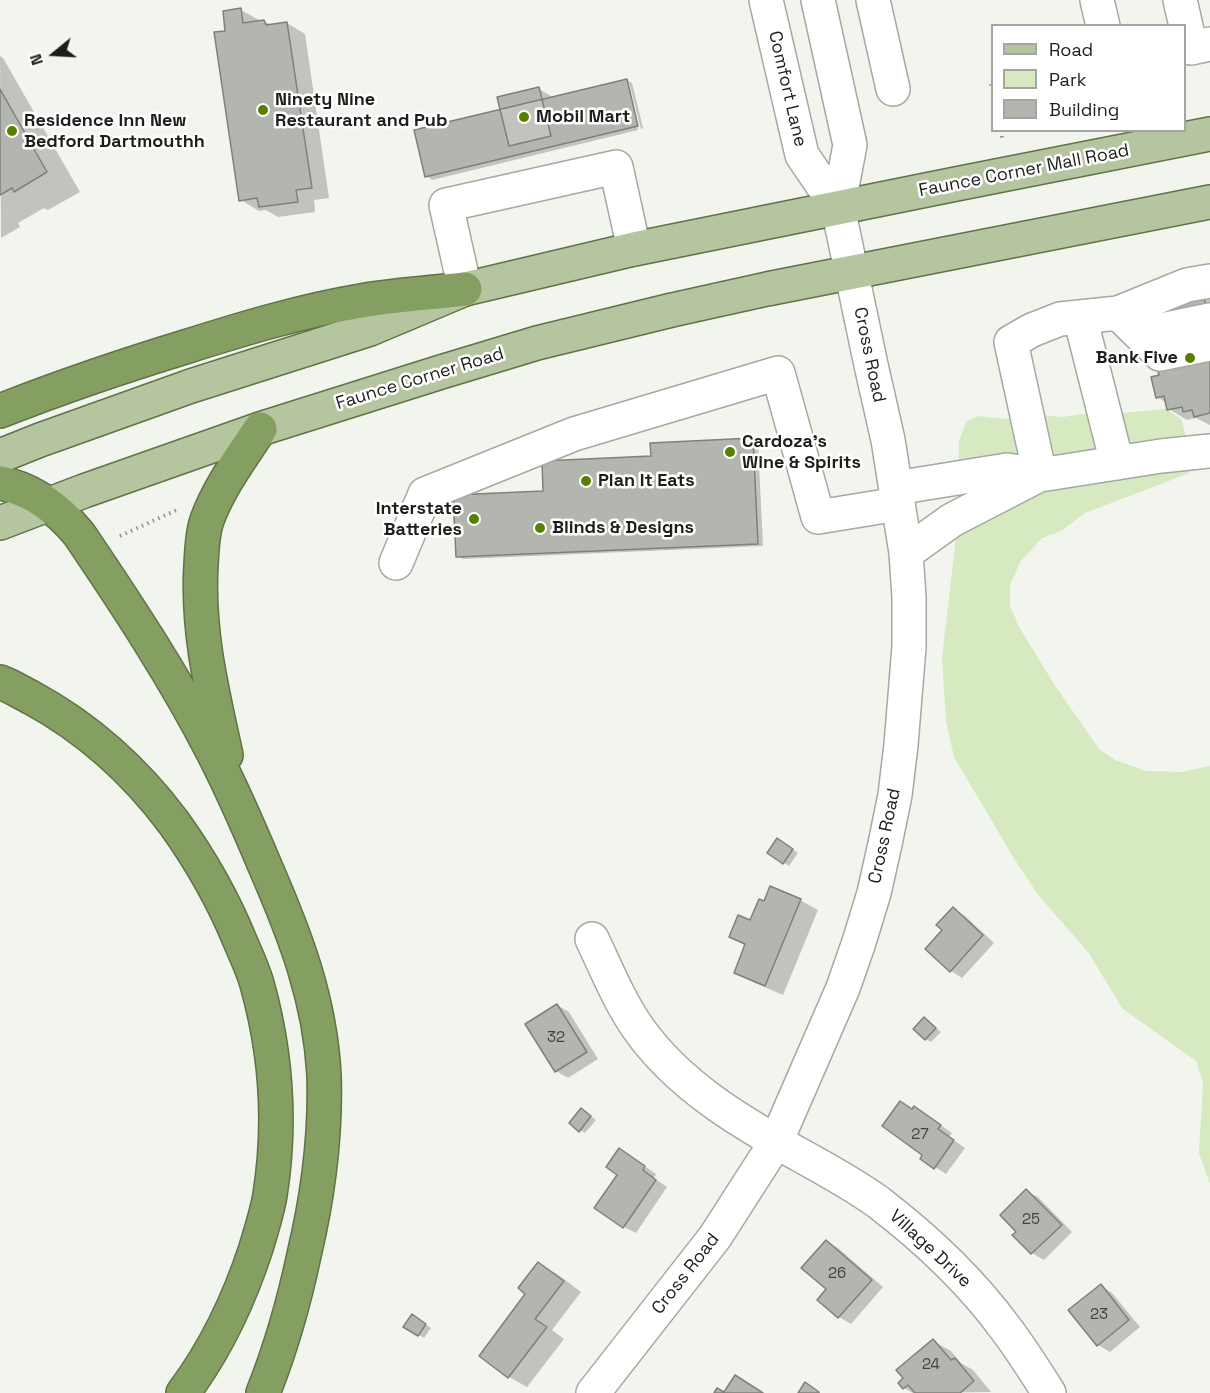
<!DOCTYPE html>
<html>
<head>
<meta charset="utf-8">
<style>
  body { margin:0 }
  #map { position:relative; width:1210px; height:1393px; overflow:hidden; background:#f1f5ed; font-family:"Space Grotesk",sans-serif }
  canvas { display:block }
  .legend { position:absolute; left:991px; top:24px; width:195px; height:108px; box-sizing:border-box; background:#fff; border:2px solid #a5a5a4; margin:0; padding:8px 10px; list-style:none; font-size:18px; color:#1d1e1b }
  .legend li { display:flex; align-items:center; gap:12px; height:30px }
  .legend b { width:30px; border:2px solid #a5a5a4 }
  .north { position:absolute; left:24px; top:24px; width:60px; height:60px; -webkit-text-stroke:4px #fff; paint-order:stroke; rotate:252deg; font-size:16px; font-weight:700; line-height:24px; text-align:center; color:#1d1e1b }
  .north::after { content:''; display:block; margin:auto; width:21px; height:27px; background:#1d1e1b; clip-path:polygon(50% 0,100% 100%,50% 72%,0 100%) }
</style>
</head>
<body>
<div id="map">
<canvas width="1210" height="1393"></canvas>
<ul class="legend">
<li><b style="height:8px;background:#b5c5a0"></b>Road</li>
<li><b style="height:16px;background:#d6e9c1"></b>Park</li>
<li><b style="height:16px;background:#b2b6ae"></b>Building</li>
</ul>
<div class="north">N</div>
</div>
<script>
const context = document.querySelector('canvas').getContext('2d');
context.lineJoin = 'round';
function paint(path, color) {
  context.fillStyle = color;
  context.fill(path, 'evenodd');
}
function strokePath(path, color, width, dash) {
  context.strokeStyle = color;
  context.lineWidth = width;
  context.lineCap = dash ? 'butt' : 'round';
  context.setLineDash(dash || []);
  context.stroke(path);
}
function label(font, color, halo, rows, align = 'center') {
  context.font = font + ' "Space Grotesk",sans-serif';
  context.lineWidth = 5;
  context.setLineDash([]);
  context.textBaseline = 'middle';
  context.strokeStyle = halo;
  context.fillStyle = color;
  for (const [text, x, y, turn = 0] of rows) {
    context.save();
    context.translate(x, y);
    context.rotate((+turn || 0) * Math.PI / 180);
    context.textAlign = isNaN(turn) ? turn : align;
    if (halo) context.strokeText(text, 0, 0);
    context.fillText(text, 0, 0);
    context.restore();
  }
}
const green = new Path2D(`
  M1166,409l15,10 14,48 -8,7 -102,39 -24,18 -19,7 -22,24 -10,23v21l8,19 36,59 45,65 16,11 31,11 35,1 29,-6v418l-11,-31 4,-70 -7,-22 -74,-53 -34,-56 -49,-56 -24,-36 -61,-103 -8,-36 -4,-63 15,-130 2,-88 8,-19 11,-5 26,3 36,-4 23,2 38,-6 21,2z`);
const shadow = new Path2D(`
  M241,10l18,10v2l5,-1 8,5 15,-3 18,11 24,164 -15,2 1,12 -37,5 -12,-7 -7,1 -18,-11 -14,-168z
  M0,56l3,2 77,134 -32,18 -4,-2 -26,15 2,4 -19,11z
  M627,80l5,3 11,45 -2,1 -12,-47h-3l12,48 -206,50 -5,-4 75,-66 37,-21 12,7 1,2z
  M1210,297v128l-14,-7 -9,2 -18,-11 -2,-6 -10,-6 4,-21 13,-11 -8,-65z
  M753,440l5,3 5,103 -300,13 -6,-3 87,-64 108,-35z
  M783,843l15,10 -9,13 -20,-13z
  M800,900l18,10 -35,85 -30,-13 -18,-10 11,-26 -15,-9 19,-15 14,-19z
  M953,909l12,7 29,27 -32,35 -11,-7 -7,-41z
  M557,1005l12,7 29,47 -30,19 -12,-7z
  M929,1022l12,10 -10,10 -5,-3z
  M915,1108l37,25 -3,4 16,11 -19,26 -11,-7 -10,-12 -12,-45z
  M587,1113l9,7 -11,13 -5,-3z
  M631,1157l25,17 -2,4 13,9 -31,46 -12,-6z
  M1026,1191l12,6 34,35 -28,28 -12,-7 -17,-18 3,-3z
  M826,1242l12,6 45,39 -32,37 -12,-7 -20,-18 9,-10z
  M539,1264l18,10 24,18 -29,38 12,9 -37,48 -18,-10 -28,-22 47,-61z
  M1101,1286l11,7 28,34 -30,25 -12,-7z
  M412,1316l19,12 -7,10 -19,-12z
  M933,1341l18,10 10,12 12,7 18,22 -78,1 -9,-5 -4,-5z`);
const building = new Path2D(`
  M241,8l2,15 21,-3 2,5 21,-3 25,166 -16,2 2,12 -39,5 -2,-9 -18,3 -25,-169 11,-1 -2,-20z
  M627,79l11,47 -213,51 -11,-47z
  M539,87l12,49 -42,10 -12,-49z
  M0,89l47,83 -33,20 -2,-4 -12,7z
  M1202,290l8,33v90l-16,4 -2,-7 -9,2 -1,-5 -15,3 -3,-14 -8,2 -5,-21 8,-2 -2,-8 19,-16 -12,-52z
  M753,438l5,106 -302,13 -3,-62 90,-4 -1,-30 109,-5 -1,-13z
  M777,838l16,11 -10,15 -16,-11z
  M770,886l31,13 -36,87 -31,-13 11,-29 -16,-7 9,-22 12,5 9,-21 5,2z
  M953,907l30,28 -33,37 -25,-23 17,-19 -6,-5z
  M557,1004l30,48 -32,20 -30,-48z
  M924,1017l12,11 -11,12 -12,-11z
  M900,1101l12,8 2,-3 27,19 -3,4 16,11 -20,29 -14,-10 2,-4 -40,-29z
  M581,1108l10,8 -12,16 -10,-9z
  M619,1148l26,18 -2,4 13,10 -33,48 -29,-20 23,-33 -11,-8z
  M1026,1189l36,36 -31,29 -19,-19 4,-3 -16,-17z
  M826,1240l46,40 -34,38 -21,-18 9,-11 -25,-21z
  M538,1262l26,19 -29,38 12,8 -39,51 -29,-22 46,-62 -7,-6z
  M1101,1284l28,36 -32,26 -29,-36z
  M412,1314l14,10 -8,12 -15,-9z
  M933,1339l18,21 4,-2 19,23 -14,12h-45l-7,-8 -5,4 -5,-6 5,-5 -7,-8z
  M735,1375l28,18h-49l3,-5 7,4z
  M805,1382l14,10v1h-21z`);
const path = new Path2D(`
  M991,84l1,6
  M1001,130l1,8
  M120,536l59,-27`);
const minor = new Path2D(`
  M818,0l32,145 -12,63
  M873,0l20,89
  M1097,0l6,26
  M1180,0l11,48 19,-4
  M465,289l-19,-84 170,-38 18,82
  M1118,313l42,41 50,-10
  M1080,317l37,146
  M1137,321l25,9 48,-10
  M1040,475l-29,-133 21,-12 28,-11 58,-6 69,-28 23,-4
  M896,488l111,-18 33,5 121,-19 49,-5
  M906,553l46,-33 87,-45
  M396,563l29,-69 149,-60 204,-61 40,144 80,-13
  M592,939c14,29 27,62 46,89 40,57 102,94 162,127 27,15 53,29 78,47 47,36 93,79 128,127 16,21 29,42 43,64
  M593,1393l122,-156 61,-95 67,-154 16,-46 15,-49 11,-49 10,-49 6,-50 8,-98v-50l-3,-44 -18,-113 -17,-75 -33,-157 -36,-53 -36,-155`);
const major = new Path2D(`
  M0,456l40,-16 151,-54 179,-57 95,-40 169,-40 322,-65 254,-50
  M0,523l84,-32 176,-62 181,-57 96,-29 135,-33 95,-21 443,-87`);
const highway = new Path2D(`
  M0,411c61,-24 123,-45 185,-64 57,-18 116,-36 176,-46 34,-6 69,-8 104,-12
  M0,483c33,6 58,26 79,51 48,71 95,142 134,218 19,37 36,76 52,114 30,69 55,133 59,209 2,61 -6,121 -20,180 -10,47 -23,93 -41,138
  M0,682c11,4 22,11 32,16 57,31 104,74 142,125 28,39 48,74 66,118 6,14 13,29 17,43 19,68 24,141 13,211 -3,18 -9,36 -14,53 -17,52 -40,101 -73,145
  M226,755c-14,-64 -29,-124 -25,-190 1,-15 1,-31 6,-45 12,-33 34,-62 53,-91`);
const markers = [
  [263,110,6,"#588000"],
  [524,117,6,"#588000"],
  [12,131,6,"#588000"],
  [1190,358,6,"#588000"],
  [730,452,6,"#588000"],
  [586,481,6,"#588000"],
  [474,519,6,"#588000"],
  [540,528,6,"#588000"]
];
const numberNames = [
  ["32",556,1038],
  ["27",920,1135],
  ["25",1031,1220],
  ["26",837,1274],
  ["23",1099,1315],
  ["24",931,1365]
];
const streetNames = [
  ["Comfort Lane",787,89,77],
  ["Faunce Corner Mall Road",1024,171,-11],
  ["Cross Road",869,355,78],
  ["Faunce Corner Road",420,379,-17],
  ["Cross Road",885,836,-78],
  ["Village Drive",930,1249,43],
  ["Cross Road",686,1274,-52]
];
const poiNames = [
  ["Ninety Nine",275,100],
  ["Restaurant and Pub",275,121],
  ["Mobil Mart",536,117],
  ["Residence Inn New",24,121],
  ["Bedford Dartmouthh",24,142],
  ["Bank Five",1178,358,"right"],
  ["Cardoza's",742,442],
  ["Wine & Spirits",742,463],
  ["Plan It Eats",598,481],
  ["Interstate",462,509,"right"],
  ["Batteries",462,530,"right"],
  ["Blinds & Designs",552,528]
];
paint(green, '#d6e9c1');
paint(shadow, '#0003');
paint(building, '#b2b6ae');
strokePath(building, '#7d8179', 1.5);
strokePath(minor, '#a5a9a1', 36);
strokePath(major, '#607248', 36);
strokePath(highway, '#607248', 36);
strokePath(path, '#90928d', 4, [1.5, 4.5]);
strokePath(minor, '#fff', 33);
strokePath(major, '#b5c5a0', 33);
strokePath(highway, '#849f61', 33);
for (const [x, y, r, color] of markers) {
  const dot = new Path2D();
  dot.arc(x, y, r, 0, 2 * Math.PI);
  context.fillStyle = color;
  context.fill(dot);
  strokePath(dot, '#fff', 2);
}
label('15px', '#424440', null, numberNames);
label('18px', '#1d1e1b', '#fff', streetNames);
label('bold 18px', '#1d1e1b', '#fff', poiNames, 'left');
</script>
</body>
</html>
